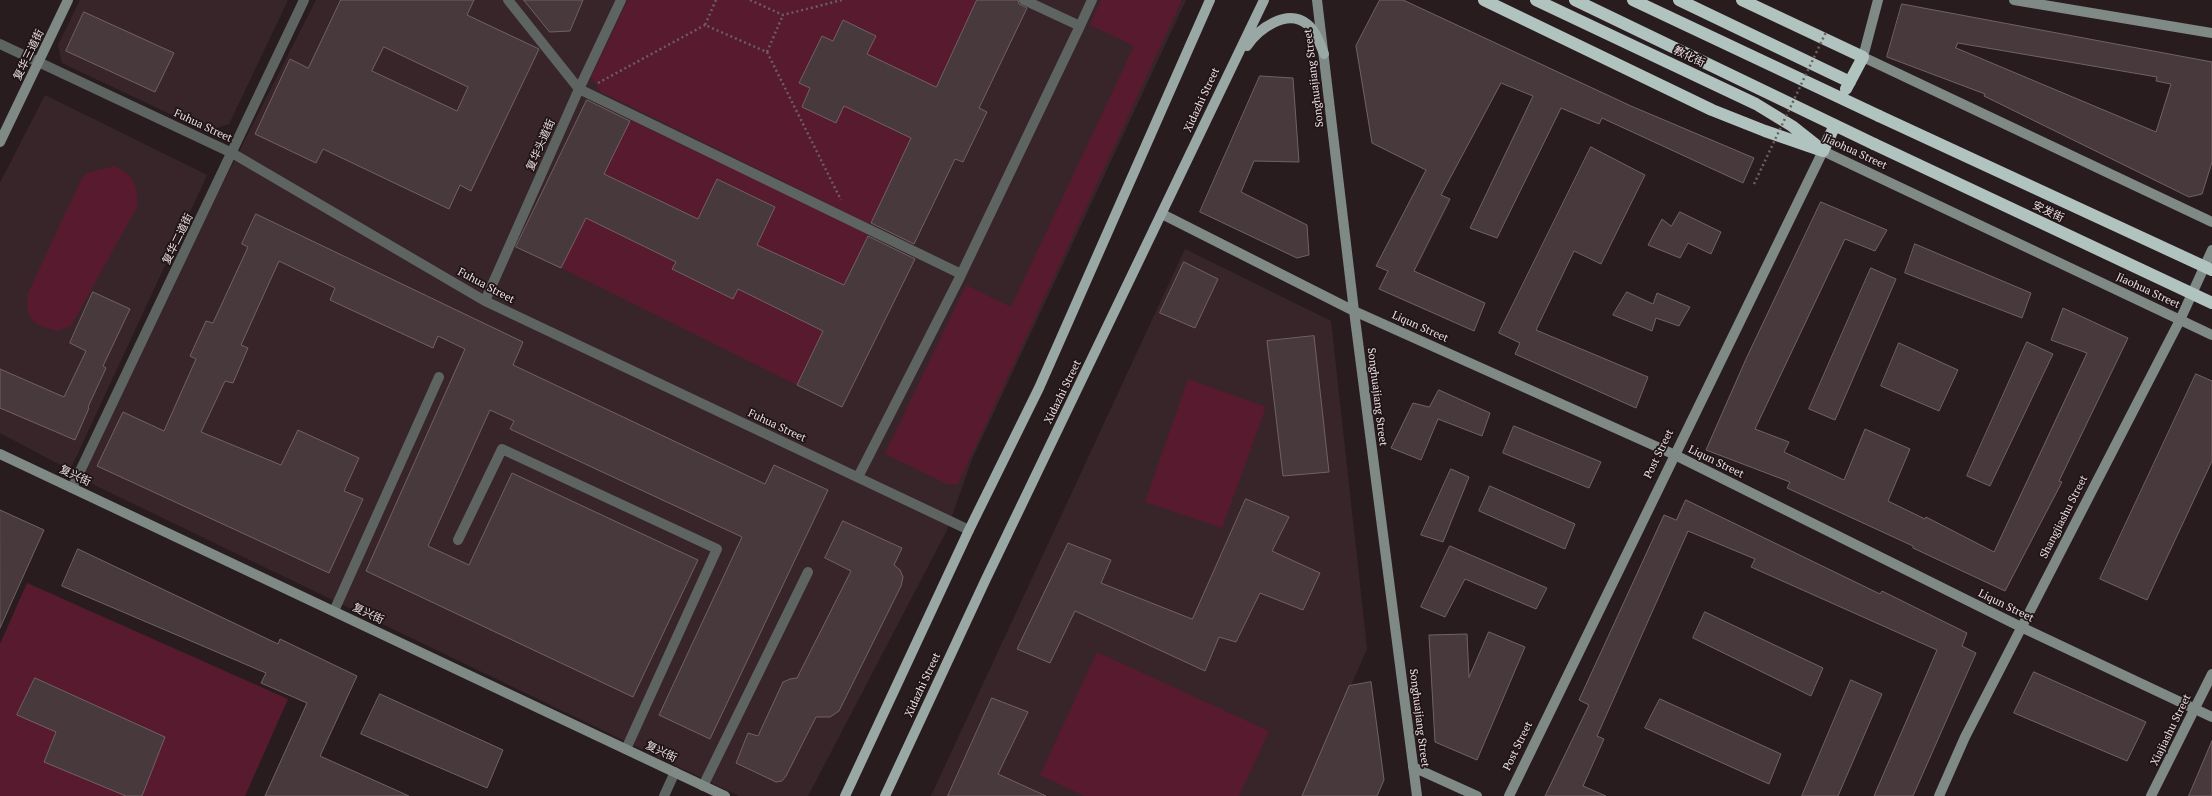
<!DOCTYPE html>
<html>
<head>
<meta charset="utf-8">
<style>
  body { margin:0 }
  canvas { display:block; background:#291c1f }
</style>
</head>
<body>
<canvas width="2212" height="796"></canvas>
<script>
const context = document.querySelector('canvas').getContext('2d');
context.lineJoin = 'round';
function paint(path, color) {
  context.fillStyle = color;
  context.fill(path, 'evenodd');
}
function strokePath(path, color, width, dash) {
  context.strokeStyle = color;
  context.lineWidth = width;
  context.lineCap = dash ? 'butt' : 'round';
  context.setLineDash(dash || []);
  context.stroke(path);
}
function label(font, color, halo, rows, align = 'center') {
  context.font = font + ' "PT Serif","Noto Sans SC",serif';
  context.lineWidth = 3.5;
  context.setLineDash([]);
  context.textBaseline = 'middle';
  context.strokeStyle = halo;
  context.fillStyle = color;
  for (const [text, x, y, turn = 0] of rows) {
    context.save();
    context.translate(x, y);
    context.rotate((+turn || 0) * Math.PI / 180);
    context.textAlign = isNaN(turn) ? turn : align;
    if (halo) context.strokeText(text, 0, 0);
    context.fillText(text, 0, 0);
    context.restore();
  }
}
const built = new Path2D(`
  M80,0h208l-59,124 -23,7 -144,-68 -4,-18z
  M316,0h870l-214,459 -25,71 -139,266h-69l-659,-318 137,-283z
  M45,95l162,80 -137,295 -70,-37v-250z
  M1185,249l146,72 36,328 -65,147h-371z`);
const green = new Path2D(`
  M628,0h349l-46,96 -64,-42 9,-18 -33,-16 -10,21 -11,-5 -23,47 11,5 -8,19 34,16 8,-17 56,27 16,-4 -46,95 -269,-132 -10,-15z
  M1101,0h81l-224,484h-11l-62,-30 81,-169 45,22 123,-261 -44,-21z
  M630,120l239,114 -25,51 -87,-40 18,-38 -58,-28 -19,40 -94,-45z
  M115,166c20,12 21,15 23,39l-67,121 -13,5c-25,-6 -34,-11 -30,-38l52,-111 6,-9z
  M586,218l90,44 -3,7 60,30 5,-10 85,42 -26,54 -236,-117z
  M1188,379l78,28 -44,121 -77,-26z
  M27,583l261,116 -43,97h-245v-152z
  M1097,652l172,79 -30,65h-155l-44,-21z`);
const building = new Path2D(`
  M341,0h133l-7,15 72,34 -68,142 -11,-6 -11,24 -126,-60 -7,14 -61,-29 35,-75 18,9zM384,47l84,40 -11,24 -85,-40z
  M524,0h59l-13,31 -20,1z
  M977,0h41l1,4 8,4 -48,100 8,4 -24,50 -8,-3 -41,85 -43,-21 40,-85 -67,-32 -8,17 -34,-16 8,-19 -11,-5 23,-47 11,5 10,-21 33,16 -9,18 69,33z
  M1380,0h23l228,106 123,52 -11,25 -141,-65 -3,6 -38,-16 -64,130 -27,-10 63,-132 -32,-13 -60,112 9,4 -36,72 71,32 -11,28 -95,-42 9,-18 -12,-5 50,-96 -54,-27 -16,-97z
  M1902,4l310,58v100l-10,32 -13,3 -205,-101 1,-2 -98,-37zM1958,43l199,34 -1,4 15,3 -15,48 -200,-84z
  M84,12l90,41 -19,39 -89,-41z
  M1260,76l33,2 6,84 -45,-1 -13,31 66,33 2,30 -12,3 -97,-46z
  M587,100l43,21 -26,53 94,45 19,-40 58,28 -18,38 87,40 24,-49 47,23 -73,148 -45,-22 26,-54 -85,-42 -5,10 -61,-30 4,-7 -90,-44 -25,50 -45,-21z
  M1591,147l54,28 -44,89 -27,-13 -38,79 112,47 -12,31 -121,-54 5,-11 -21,-10z
  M1821,202l66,28 -12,21 -30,-12 -90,190 34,13 -5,10 60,28 21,-51 45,20 -22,52 37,18 1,-2 68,35 93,-199 -36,-13 12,-32 65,30 -69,143 3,1 -57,109 -92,-43v-2l-126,-58 3,-6 -84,-32 40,-91z
  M1680,212l41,20 -10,22 -23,-11 -8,15 -32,-13 14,-26 9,7z
  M256,214l267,128 -10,23 252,119 9,-19 54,25 -118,249 -51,-24 83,-178 -232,-108 4,-8 -24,-11 -62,136 41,19 43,-92 186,87 -65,137 -267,-126 99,-222 -27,-13 -5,12 -103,-48 5,-12 -56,-27 -38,84 7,3 -15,35 -8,-2 -24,51 80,33 17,-35 61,28 -15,33 19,8 -34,74 -232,-107 26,-54 41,19 32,-72 -6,-3 16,-35 7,2 35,-76 -6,-3z
  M1915,244l116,49 -9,25 -117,-45z
  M1184,262l34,17 -23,49 -35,-15z
  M1871,268l25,11 -61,141 -26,-11z
  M93,292l37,17 -27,57 3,2 -18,39 1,1 -14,32 -75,-32v-39l64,28 22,-46 -16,-8z
  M1627,292l26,12 4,-11 33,14 -11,19 -23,-8 -4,13 -39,-16z
  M1314,336l15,136 -46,4 -16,-135z
  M2027,342l26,12 -63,132 -23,-10z
  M1899,343l59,27 -19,41 -58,-25z
  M2196,374l16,7v80l-65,139 -47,-21z
  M1439,390l51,23 -8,23 -44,-17 -17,41 -30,-12 22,-45 16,4z
  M1514,426l87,36 -12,26 -86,-35z
  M1451,469l18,8 -26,65 -22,-7z
  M1490,486l85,38 -10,25 -86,-38z
  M1246,499l43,18 -17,34 48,22 -17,37 -43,-17 -24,49 -17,-5 -14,34 -130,-60 -25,52 -33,-14 51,-106 43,17 -10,23 91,36z
  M1686,500l194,94 2,-3 85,42 -5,13 14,7 -63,143h-39l63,-146 -186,-83 4,-8 -67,-28 -91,205 7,3 -21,47 23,10h-61l44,-91 -10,-5 85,-185 12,5z
  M0,510l44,20 -44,98z
  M843,521l59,27 -8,17 6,5 3,7 -2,9 -62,125 -9,6h-14l-30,59 -4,5 -6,1 -40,-19 12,-30 10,3 25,-54 7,-3 7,-1 54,-107 -26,-13z
  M1450,546l97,42 -11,21 -71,-30 -20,38 -24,-10z
  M78,549l200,95 2,-5 77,37 -37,80 89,40h-144l42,-93 -46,-20 5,-10 -204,-87z
  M1705,612l118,56 -12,28 -118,-58z
  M1489,632l36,15 -48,113 -42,-18 -6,-107 38,-1 2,43z
  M2034,672l112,50 -19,39 -113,-48z
  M35,678l130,59 -23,59h-16l-82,-34 12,-30 -39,-17z
  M1851,680l31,14 -44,102h-36z
  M1371,682l13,98 -7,16h-75l47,-110z
  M380,694l123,56 -16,38 -126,-54z
  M992,698l36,14 -30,62 48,22h-98z
  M1660,699l121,55 -12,30 -124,-56z
  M2212,741v55h-23z`);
const path = new Path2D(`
  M716,0l-11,25 62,27 16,-37
  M750,0l33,15 59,-15
  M767,52l74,148
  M598,83l107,-58`);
const lane = new Path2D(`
  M508,0l71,89 382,185
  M1024,0l56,26 12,-26
  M858,477l100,-196 122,-255
  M458,540l44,-91 215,100 -91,200
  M334,611l105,-234
  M703,786l105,-214
  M664,796l11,-24`);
const street = new Path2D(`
  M0,44l232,109 253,148 484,229
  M485,301l94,-212 42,-89
  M72,488l232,-488`);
const secondary = new Path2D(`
  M1317,0l37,311 63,485
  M1878,0l-15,57 349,165
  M2014,0l198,33
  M0,142l68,-142
  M1162,214l192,97 319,143 348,173 191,90
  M0,454l725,342
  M1413,767l64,29
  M1509,796l314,-645 389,184
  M1939,796l26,-59 215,-417 32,-70
  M2151,796l61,-122`);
const primary = new Path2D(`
  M1247,46c11,-17 40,-38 60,-22 9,7 13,20 17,30
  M845,796l124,-266 70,-142 171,-388
  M885,796l100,-215 279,-581`);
const highway = new Path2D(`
  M1484,0l228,110 53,21 58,20
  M1536,0l220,104 36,22 24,19
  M1575,0l299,144
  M1633,0l246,116
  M1679,0l171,82
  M1742,0l121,57 -17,32
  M1823,151l12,-26`);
const pathBridge = new Path2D(`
  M1754,184l72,-152`);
const highwayBridge = new Path2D(`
  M1879,116l333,154
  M1874,144l338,159`);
const streetNames = [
  ["复华三道街",29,55,-64],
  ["教化街",1689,57,25],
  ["Songhuajiang Street",1314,78,-97],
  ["Xidazhi Street",1202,100,-65],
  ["Fuhua Street",203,126,25],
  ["复华头道街",541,145,-66],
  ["Jiaohua Street",1855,152,25],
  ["安发街",2048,212,25],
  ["复华二道街",178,239,-64],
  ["Fuhua Street",486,286,28],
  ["Jiaohua Street",2148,291,25],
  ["Liqun Street",1420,327,24],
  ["Xidazhi Street",1063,392,-64],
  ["Songhuajiang Street",1377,397,83],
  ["Fuhua Street",777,426,25],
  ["Post Street",1659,454,-64],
  ["Liqun Street",1716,462,26],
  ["复兴街",75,476,25],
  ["Shangjiashu Street",2064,517,-63],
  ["Liqun Street",2006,606,26],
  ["复兴街",368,614,25],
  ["Xidazhi Street",923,685,-65],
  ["Songhuajiang Street",1419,718,83],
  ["Xiajiashu Street",2171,730,-64],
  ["Post Street",1518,746,-64],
  ["复兴街",661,752,25]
];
paint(built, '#38252a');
paint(green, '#571a2f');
paint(building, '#48393d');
strokePath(building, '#716165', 1);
strokePath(path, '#6b5f62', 2.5, [2, 3]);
strokePath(lane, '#5d6462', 10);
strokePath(street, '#5d6462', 10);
strokePath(secondary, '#7f8a87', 10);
strokePath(primary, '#99a8a4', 10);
strokePath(highway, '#b1c3be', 12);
strokePath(pathBridge, '#6b5f62', 2.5, [2, 3]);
strokePath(highwayBridge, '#b1c3be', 12);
label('11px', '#e8dfe1', '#1f1316', streetNames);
</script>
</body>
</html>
